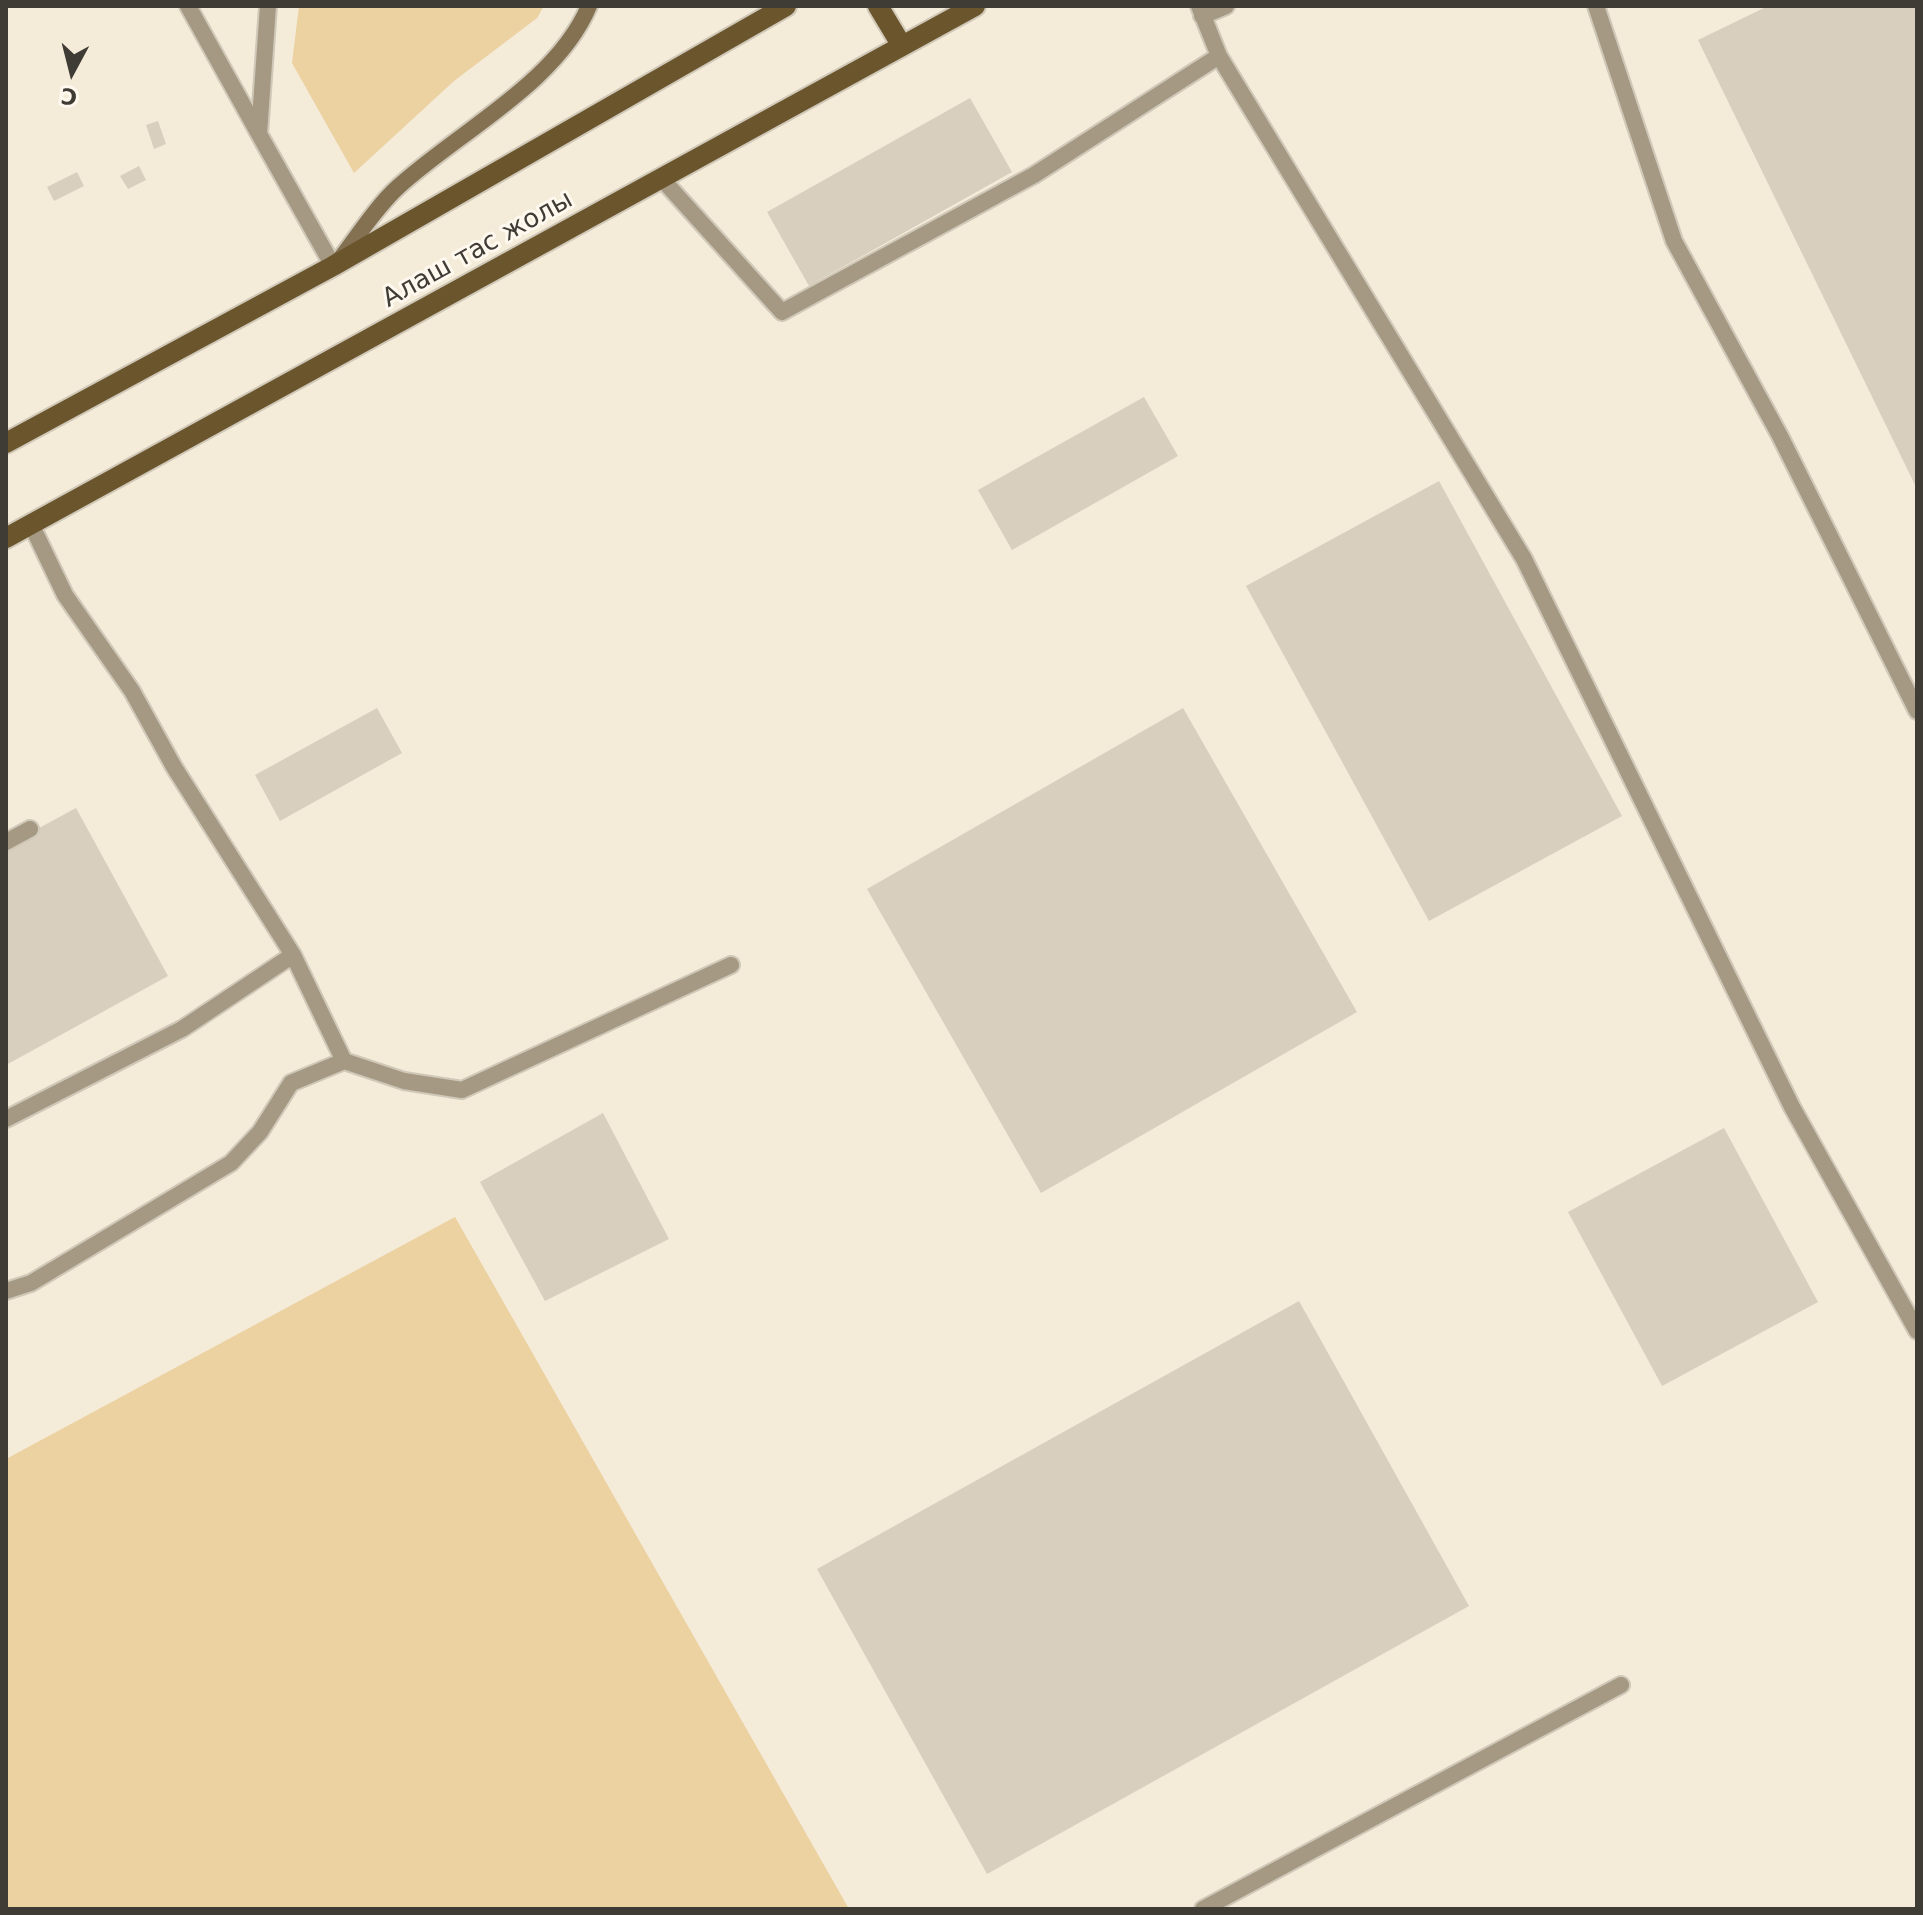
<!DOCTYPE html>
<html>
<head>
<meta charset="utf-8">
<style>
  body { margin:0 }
  #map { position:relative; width:1923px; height:1915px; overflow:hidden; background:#f4ebd9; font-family:"DejaVu Sans",sans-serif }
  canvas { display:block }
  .frame { position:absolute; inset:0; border:8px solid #3f3b35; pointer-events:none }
  .north { position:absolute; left:32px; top:32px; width:80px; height:80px; -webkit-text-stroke:6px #fef8ee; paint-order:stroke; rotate:187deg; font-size:22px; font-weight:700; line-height:32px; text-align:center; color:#3f3b35 }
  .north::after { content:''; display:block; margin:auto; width:28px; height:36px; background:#3f3b35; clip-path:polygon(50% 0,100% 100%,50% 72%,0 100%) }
</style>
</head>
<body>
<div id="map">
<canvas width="1923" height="1915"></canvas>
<div class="frame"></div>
<div class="north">С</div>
</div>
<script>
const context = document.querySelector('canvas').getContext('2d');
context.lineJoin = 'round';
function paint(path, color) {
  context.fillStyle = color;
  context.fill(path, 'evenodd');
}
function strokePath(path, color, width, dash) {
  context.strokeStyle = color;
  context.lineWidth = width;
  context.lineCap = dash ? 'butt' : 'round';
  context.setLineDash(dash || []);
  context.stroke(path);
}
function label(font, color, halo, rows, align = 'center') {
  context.font = font + ' "DejaVu Sans",sans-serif';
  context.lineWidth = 6;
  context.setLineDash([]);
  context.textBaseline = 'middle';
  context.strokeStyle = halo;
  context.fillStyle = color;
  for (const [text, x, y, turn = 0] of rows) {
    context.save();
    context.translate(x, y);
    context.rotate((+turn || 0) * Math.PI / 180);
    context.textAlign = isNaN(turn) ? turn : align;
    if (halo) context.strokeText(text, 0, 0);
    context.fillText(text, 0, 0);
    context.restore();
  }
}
const green = new Path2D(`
  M299,6h245l-7,12 -83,63 -100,92 -62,-110z
  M455,1217l394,692h-843v-450z`);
const building = new Path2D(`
  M1768,6h149v483l-219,-449z
  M970,98l42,74 -203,114 -42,-74z
  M158,121l8,23 -12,5 -8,-24z
  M139,166l7,14 -18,9 -8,-13z
  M77,172l7,14 -30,15 -7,-14z
  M1144,397l34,59 -166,94 -34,-60z
  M1439,481l183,335 -193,105 -183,-335z
  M377,708l25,45 -122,68 -25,-46z
  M1183,708l174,304 -316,181 -174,-304z
  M76,808l92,168 -162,89v-219z
  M603,1113l66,126 -124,62 -65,-119z
  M1724,1128l94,174 -156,84 -94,-174z
  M1299,1301l170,305 -482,268 -170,-305z`);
const service = new Path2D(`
  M188,6l71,128
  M268,6l-9,128 74,132
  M1199,6l20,50 305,503 268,548 125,224
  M1596,6l78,235 106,195 137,275
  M1202,16l24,-10
  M662,179l120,133 252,-137 185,-119
  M31,524l34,71 67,96 42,76 119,188 51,106 60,20 58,9 269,-125
  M6,842l24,-13
  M6,1119l176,-90 111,-74
  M6,1291l25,-8 200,-120 29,-31 31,-49 53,-22
  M1203,1909l418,-224`);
const secondary = new Path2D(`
  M340,259c18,-23 36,-52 58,-72 60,-55 159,-104 191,-181`);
const primary = new Path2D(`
  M878,6l24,40
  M6,443l327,-177 453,-260
  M6,538l969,-532`);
const streetNames = [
  ["Алаш тас жолы",478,250,-29]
];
paint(green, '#ecd1a1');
paint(building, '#d8cfbe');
strokePath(service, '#d0c8b8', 20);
strokePath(secondary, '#d0c8b8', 20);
strokePath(primary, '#d0c8b8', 24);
strokePath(service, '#a59983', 16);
strokePath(secondary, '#837151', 16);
strokePath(primary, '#6b552c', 20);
label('26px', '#3f3b35', '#fef8ee', streetNames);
</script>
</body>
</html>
